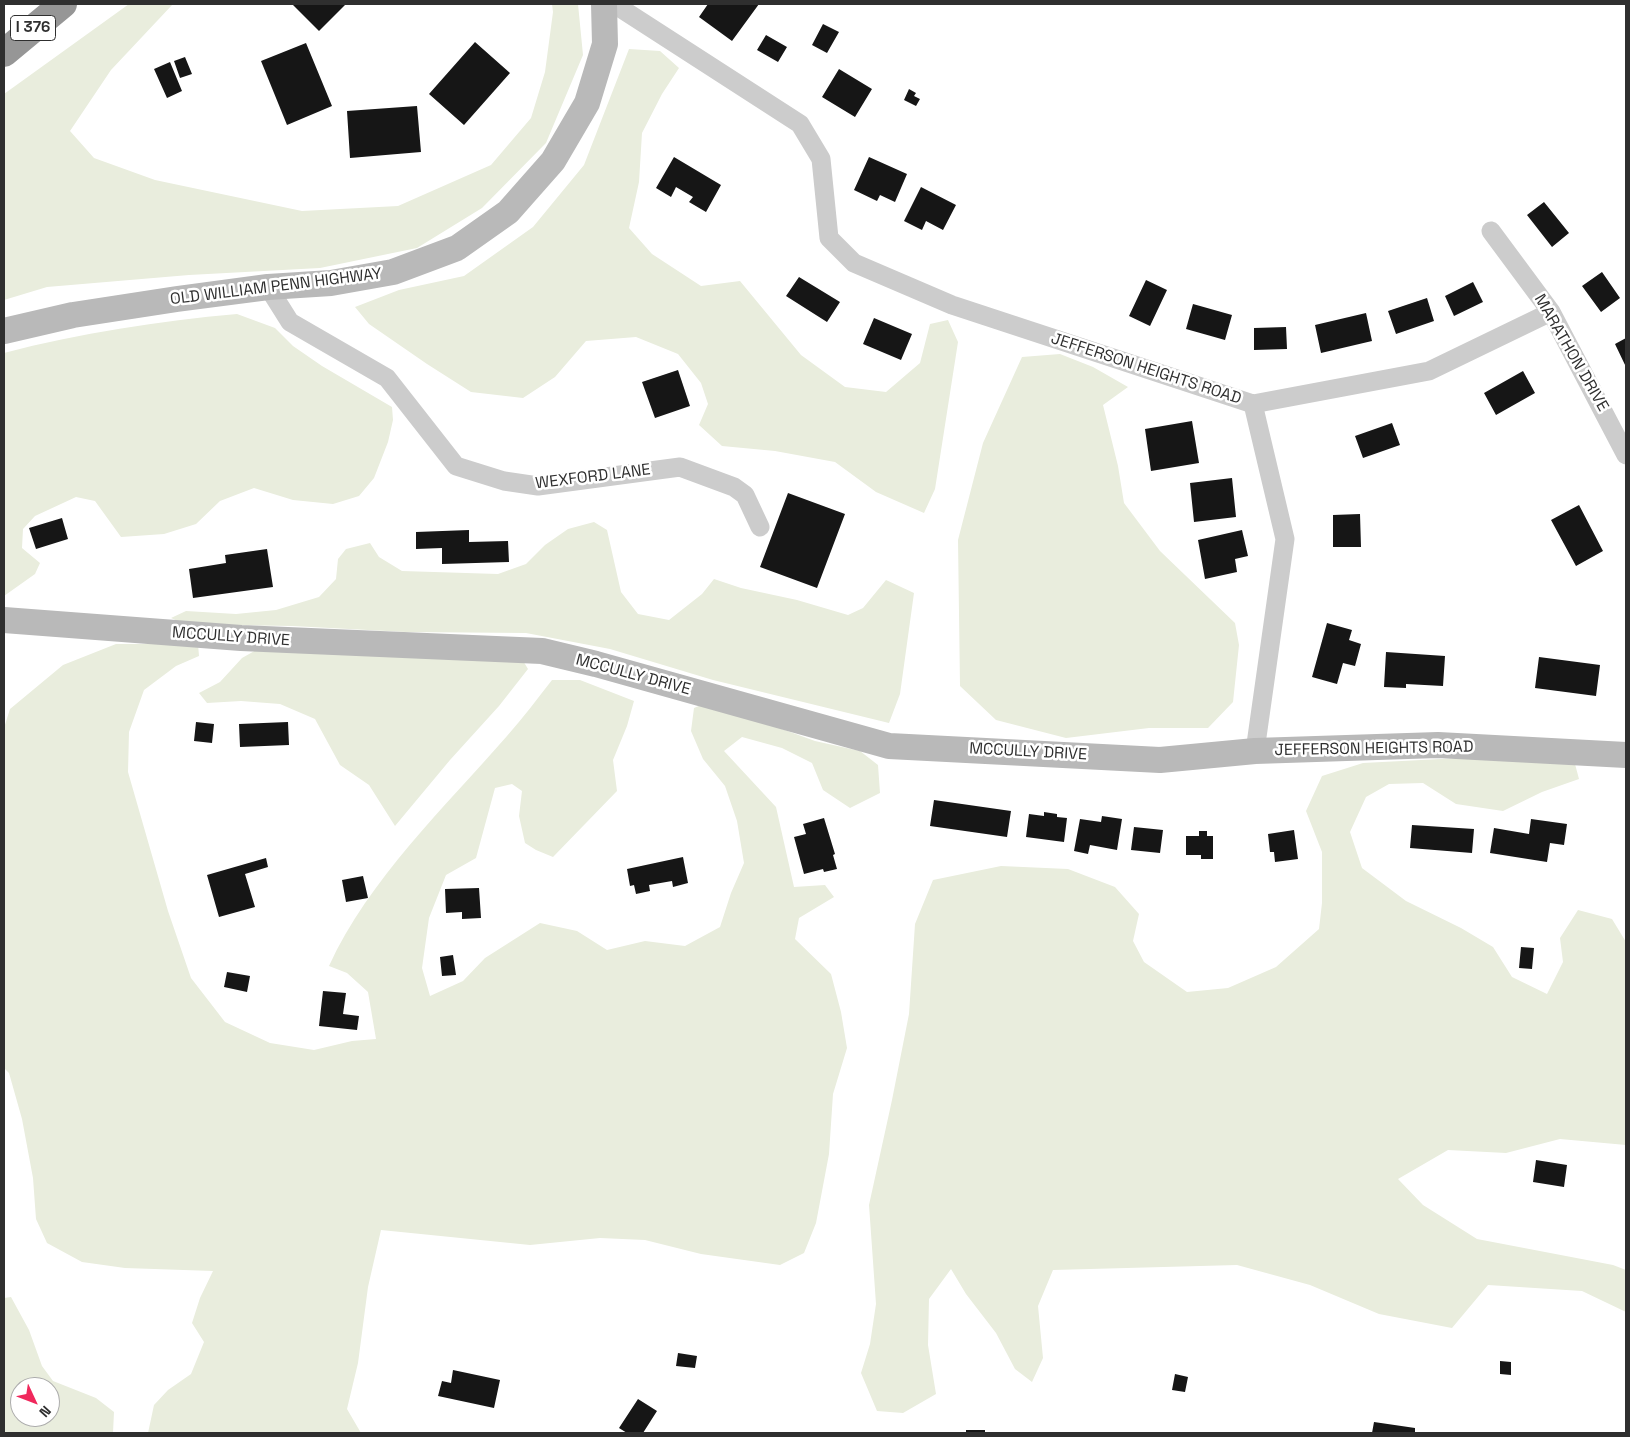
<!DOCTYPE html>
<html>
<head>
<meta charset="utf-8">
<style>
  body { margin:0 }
  #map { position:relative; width:1630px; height:1437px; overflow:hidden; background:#fff; font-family:"Space Grotesk",sans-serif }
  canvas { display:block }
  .frame { position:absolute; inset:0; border:5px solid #2f2f2f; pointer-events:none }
  .north { position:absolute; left:10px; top:1377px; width:50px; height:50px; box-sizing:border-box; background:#fff; border:1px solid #acacac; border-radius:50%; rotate:133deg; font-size:14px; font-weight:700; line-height:20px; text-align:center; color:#2f2f2f }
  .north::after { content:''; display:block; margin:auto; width:18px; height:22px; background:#f0285c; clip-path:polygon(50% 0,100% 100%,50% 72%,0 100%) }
</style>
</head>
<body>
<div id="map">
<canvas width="1630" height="1437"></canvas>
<div class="frame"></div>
<div class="north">N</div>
</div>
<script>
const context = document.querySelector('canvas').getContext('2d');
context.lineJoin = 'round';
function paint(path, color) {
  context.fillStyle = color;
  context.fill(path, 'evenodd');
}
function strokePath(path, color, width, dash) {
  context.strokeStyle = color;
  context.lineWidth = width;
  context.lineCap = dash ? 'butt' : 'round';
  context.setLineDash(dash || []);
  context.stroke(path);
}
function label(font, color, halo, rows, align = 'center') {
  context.font = font + ' "Space Grotesk",sans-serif';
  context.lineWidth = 5;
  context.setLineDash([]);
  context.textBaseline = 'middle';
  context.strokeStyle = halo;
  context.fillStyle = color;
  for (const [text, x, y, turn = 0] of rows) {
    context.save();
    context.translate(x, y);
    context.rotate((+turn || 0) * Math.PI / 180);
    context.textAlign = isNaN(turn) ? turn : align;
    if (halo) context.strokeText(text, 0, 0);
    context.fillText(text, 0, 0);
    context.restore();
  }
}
const green = new Path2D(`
  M129,4h44l-62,66 -41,61 24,27 61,22 147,31 96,-5 93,-41 40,-47 14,-46 8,-60 -1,-8h26l5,51 -37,88 -64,65 -65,40 -97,20 -131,7 -142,12 -43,13v-206z
  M629,49l31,2 19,17 -17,26 -20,39 -3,49 -10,46 23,26 49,32 39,-5 61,74 44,32 41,5 34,-29 10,-39 18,-4 10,22 -23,147 -11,24 -48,-21 -41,-30 -60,-11 -53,-5 -23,-21 9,-21 -7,-21 -23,-29 -42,-17 -50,4 -31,36 -32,21 -52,-6 -44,-28 -58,-40 -14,-17 44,-17 65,-14 69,-49 51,-62z
  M237,314l38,14 18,18 29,20 70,41 1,13 -5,22 -14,36 -15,18 -26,8 -40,-4 -39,-12 -34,13 -24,23 -32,10 -43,3 -26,-36 -19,-4 -41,19 -12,13 -1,19 18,15 -5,11 -31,22v-243c76,-20 155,-32 233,-39z
  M1060,354l33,13 35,20 -25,18 15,61 6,37 36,48 75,72 4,22 -6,57 -25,26h-59l-83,10 -70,-18 -36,-34 -2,-146 25,-97 39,-86z
  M594,522l13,8 14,62 17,22 31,6 33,-26 12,-15 27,9 56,12 51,15 15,-7 23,-28 28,13 -14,101 -11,29 -176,-43 -103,-31 -84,-16 -120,-1 -114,-6 -67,-1 -33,2 -21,-9 15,-7 50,3 40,-4 43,-13 17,-18 2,-20 8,-10 24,-6 9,14 23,14 96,3 28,-10 19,-19 23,-16z
  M116,644h82l1,12 -23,10 -32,24 -15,42 -1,40 40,139 23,67 34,44 45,21 44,7 38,-9 24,-2 -8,-47 -21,-19 -18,-7c40,-87 116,-159 178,-230 16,-18 30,-37 45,-56h28l54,21 -7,25 -14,34 4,31 -64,66 -17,-7 -11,-7 -6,-27 3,-25 -10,-7 -17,4 -19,70 -30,17 -17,43 -7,50 8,28 33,-15 22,-23 55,-35 37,8 30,19 38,-9 40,5 35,-19 11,-34 13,-30 -7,-42 -12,-35 -22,-27 -12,-28 3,-23 14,-6 107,39 45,10 18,14 2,28 -30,15 -27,-18 -11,-27 -30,-15 -40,-11 -18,14 52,56 18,80 31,-2 9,12 -35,21 -4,21 36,35 10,38 6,36 -14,46 -4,60 -13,69 -12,30 -24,12 -79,-11 -56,-14 -45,-2 -70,7 -149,-15 -13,57 -10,76 -11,46 14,24h-213l6,-28 14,-15 23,-16 13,-32 -12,-19 8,-25 13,-27 -88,-3 -43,-6 -35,-19 -11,-24 -3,-41 -11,-59 -13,-46 -5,-5v-340l6,-19 53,-44z
  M258,649l264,10 6,10 -29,37 -49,54 -55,66 -26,-41 -29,-20 -25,-46 -35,-15 -39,-3 -34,2 -8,-10 21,-11 22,-24z
  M1460,758l115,6 4,15 -37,13 -39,19 -47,-7 -33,-21 -34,1 -23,13 -16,35 12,36 44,33 55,27 32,19 19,30 35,17 16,-32 -3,-24 18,-28 34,9 14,23v203l-66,-6 -54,14 -58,-3 -50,29 25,26 54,34 136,26 13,5v42l-44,-21 -94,-6 -36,43 -73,-14 -69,-29 -73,-20 -184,5 -15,36 5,52 -11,24 -17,-13 -19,-36 -30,-39 -15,-25 -22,30 -1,46 8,49 -33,19 -26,-2 -16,-38 9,-29 6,-40 -7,-99 23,-105 17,-86 6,-90 18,-44 68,-14 67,3 47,18 24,27 -6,27 11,21 43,30 41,-4 48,-21 43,-38 3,-26v-51l-16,-41 16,-35 41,-13z
  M11,1297l18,33 13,36 11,15 43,17 18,14 -1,21h-109v-135zM20,1387h30v30h-30z`);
const building = new Path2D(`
  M292,4h54l-27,27z
  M708,4h51l-27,37 -33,-24z
  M823,24l16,8 -12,21 -15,-8z
  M766,35l21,12 -9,15 -21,-12z
  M475,42l35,31 -46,52 -35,-31z
  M306,43l26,63 -45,19 -26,-64z
  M185,57l7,17 -12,4 -6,-17z
  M170,62l12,29 -15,7 -13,-29z
  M839,69l33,20 -17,28 -33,-20z
  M909,89l7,4 -2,3 6,3 -4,7 -12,-6z
  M417,106l4,46 -71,6 -3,-47z
  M674,157l47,28 -15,27 -17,-10 4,-5 -17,-10 -5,10 -15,-9z
  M869,157l38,17 -12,28 -15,-7 -3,6 -23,-11z
  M921,187l35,18 -13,25 -17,-9 -4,9 -18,-9z
  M1544,202l25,31 -17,14 -25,-32z
  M1602,272l18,26 -19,14 -19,-26z
  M799,277l41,25 -13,20 -41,-26z
  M1146,280l21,10 -17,36 -21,-10z
  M1473,282l10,20 -29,14 -9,-20z
  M1427,298l7,23 -38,13 -8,-23z
  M1193,304l39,11 -7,25 -39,-11z
  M1366,313l6,28 -51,12 -6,-28z
  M874,318l38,16 -11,26 -38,-16z
  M1286,327l1,22 -33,1v-22z
  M1626,338v29l-11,-23z
  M678,370l12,36 -35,12 -13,-36z
  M1523,371l12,22 -39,22 -12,-22z
  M1192,421l7,42 -48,8 -6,-42z
  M1392,423l8,22 -37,13 -8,-22z
  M1232,478l4,39 -42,5 -4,-39z
  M788,493l57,21 -28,74 -57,-21z
  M1579,505l24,46 -27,15 -25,-46z
  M1360,514l1,33h-28v-32z
  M62,518l6,21 -32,10 -7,-21z
  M469,530v12l39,-1 1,21 -67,2v-16l-26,1v-17z
  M1242,530l6,26 -13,3 2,13 -32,7 -7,-39z
  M267,549l6,38 -80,11 -4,-29 37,-6 -1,-8z
  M1327,623l25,7 -3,10 12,4 -6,22 -12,-3 -6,21 -25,-7z
  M1386,652l59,4 -2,30 -37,-2v4l-22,-1z
  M1539,657l61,8 -4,31 -61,-8z
  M196,722l18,2 -2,19 -18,-2z
  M288,722l1,23 -49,2 -1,-23z
  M934,800l77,11 -4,26 -77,-11z
  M1044,812l13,2v3l10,1 -3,24 -38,-5 3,-23 15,2z
  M1102,816l20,3 -5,31 -27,-5 -2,9 -14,-3 6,-32 21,3z
  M824,818l11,36 -2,1 4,14 -13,3 -1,-3 -19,5 -10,-37 12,-3 -3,-10z
  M1531,819l36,5 -3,21 -14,-2 -3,19 -57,-9 4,-25 35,6z
  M1412,825l62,4 -2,24 -62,-5z
  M1134,827l29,3 -3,23 -29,-3z
  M1294,830l4,29 -23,3 -1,-10h-4l-2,-18z
  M1199,831h8v5h6v23h-12v-4h-15v-19h13z
  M683,857l5,26 -15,4 -1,-6 -23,4 1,6 -14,3 -2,-9 -4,1 -3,-17z
  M266,858l2,9 -23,7 10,33 -36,10 -12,-42z
  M363,876l5,22 -22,4 -4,-22z
  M479,888l2,30 -19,1v-7l-16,1 -1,-24z
  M1521,947l13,1 -2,21 -13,-1z
  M453,955l3,20 -14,1 -2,-19z
  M227,972l23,4 -3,16 -23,-5z
  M323,991l23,2 -3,21 16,2 -2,14 -38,-4z
  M1536,1160l31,5 -3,22 -31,-5z
  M678,1353l19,3 -2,12 -19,-2z
  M1500,1361l11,1v13l-11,-1z
  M453,1370l47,10 -6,28 -56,-12 4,-15 9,2z
  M1175,1374l13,3 -3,15 -13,-2z
  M638,1399l19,12 -14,22h-16l-8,-5z
  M1374,1422l41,6v5h-43z
  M966,1430h19v3h-19z`);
const street = new Path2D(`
  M614,4l186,120 21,35 8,79 25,25 98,42 301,99 176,-33 122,-59
  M1491,231l60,81 75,143
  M268,287l22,35 97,56 69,88 48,15 34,5 142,-19 54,20 11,8 15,32
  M1253,404l32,135 -30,212`);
const secondary = new Path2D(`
  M4,331l69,-16 104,-16 91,-12 63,-4 62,-11 64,-24 51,-36 45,-51 34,-58 18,-59 -1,-40
  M4,620l237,18 301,13 54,13 293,82 271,14 95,-9 183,-6 188,10`);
const highway = new Path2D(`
  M4,53l59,-49`);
const shields = [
  [33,28,45]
];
const shieldNames = [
  ["I 376",33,28]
];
const streetNames = [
  ["OLD WILLIAM PENN HIGHWAY",276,287,-7],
  ["MARATHON DRIVE",1571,353,60],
  ["JEFFERSON HEIGHTS ROAD",1146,369,18],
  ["WEXFORD LANE",593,477,-7],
  ["MCCULLY DRIVE",231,637,4],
  ["MCCULLY DRIVE",633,675,15],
  ["JEFFERSON HEIGHTS ROAD",1374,749,-1],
  ["MCCULLY DRIVE",1028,752,3]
];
paint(green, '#e9eddd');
paint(building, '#161616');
strokePath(street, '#ccc', 19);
strokePath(secondary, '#b9b9b9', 26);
strokePath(highway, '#969696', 28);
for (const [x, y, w] of shields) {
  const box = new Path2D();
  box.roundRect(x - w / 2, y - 12.5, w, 25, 4);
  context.fillStyle = '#fff';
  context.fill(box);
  strokePath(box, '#2f2f2f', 1);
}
label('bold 15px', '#2f2f2f', null, shieldNames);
label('16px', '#2f2f2f', '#fff', streetNames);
</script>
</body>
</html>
